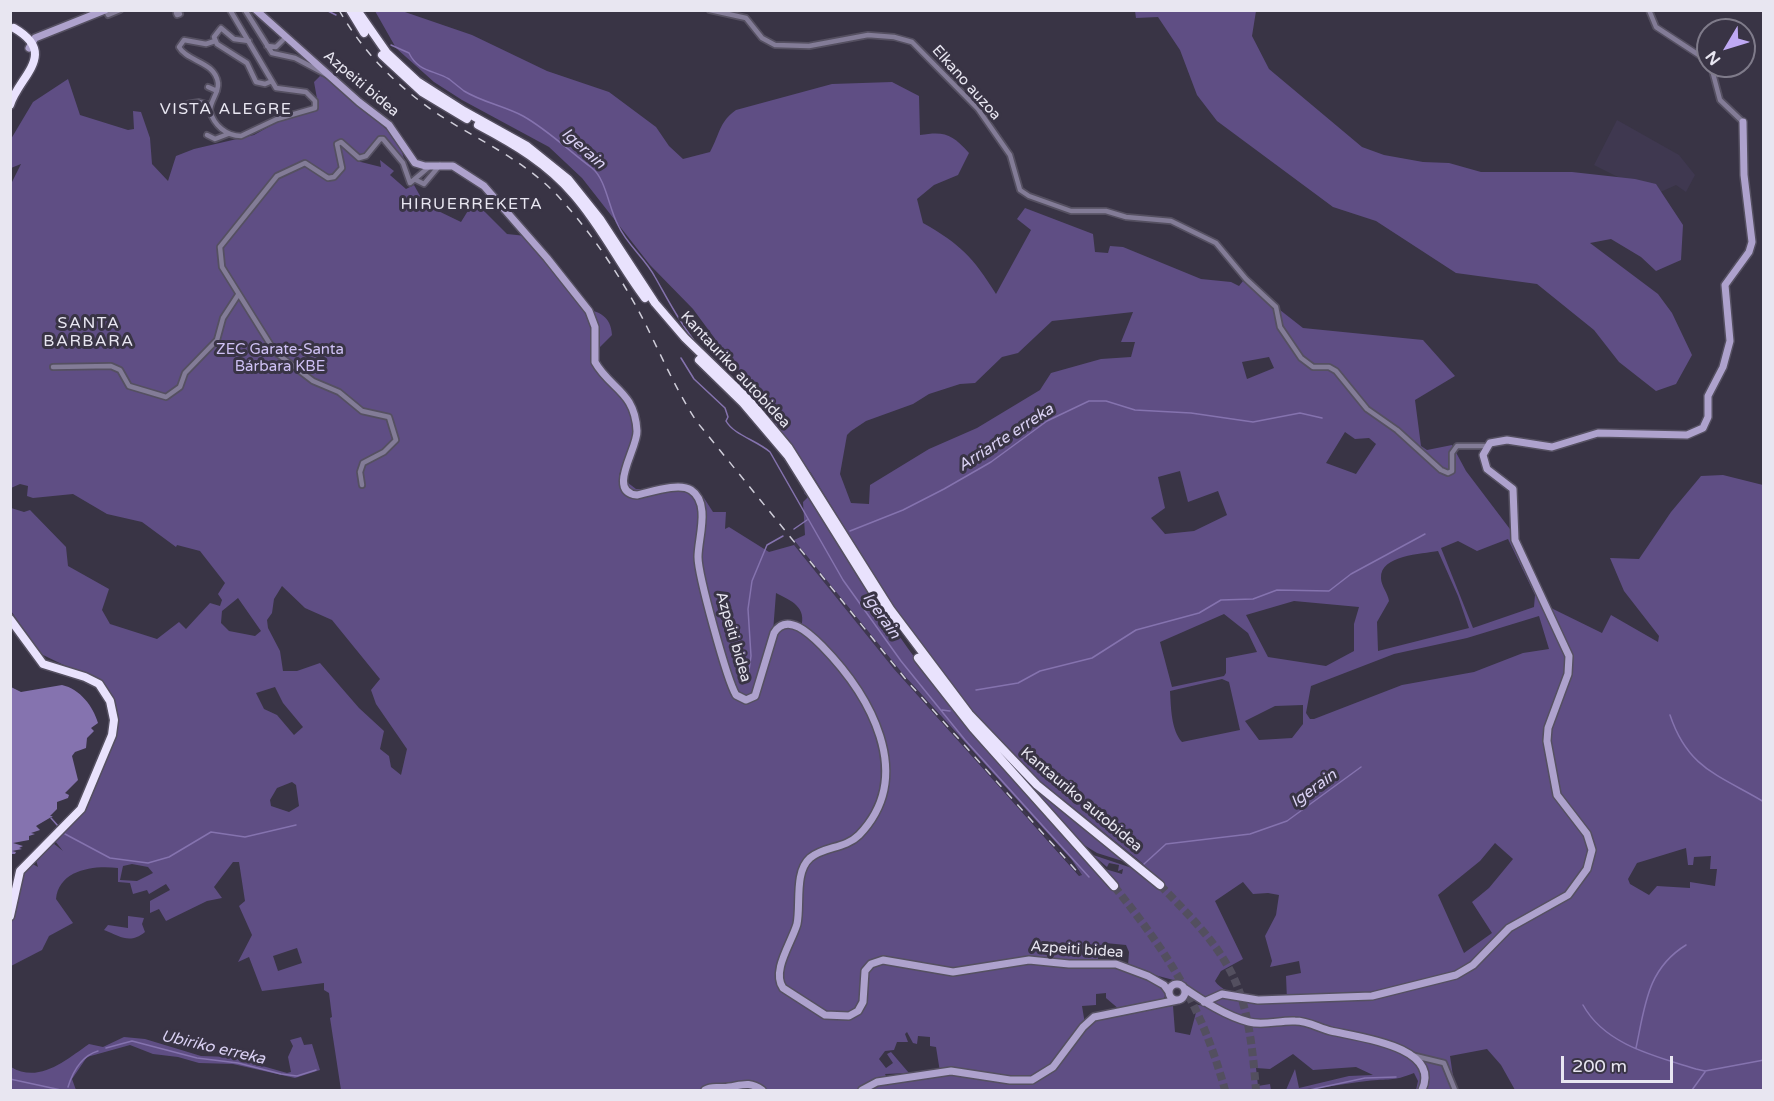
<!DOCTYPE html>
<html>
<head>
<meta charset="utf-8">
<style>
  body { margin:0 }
  #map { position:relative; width:1774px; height:1101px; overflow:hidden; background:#393445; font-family:"Varela Round",sans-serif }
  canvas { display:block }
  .frame { position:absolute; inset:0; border:12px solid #e8e6f1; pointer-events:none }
  .north { position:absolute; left:1696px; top:18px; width:60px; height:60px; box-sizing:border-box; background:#393445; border:2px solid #7f7b8a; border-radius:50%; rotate:232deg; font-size:16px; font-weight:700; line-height:24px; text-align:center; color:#e8e6f1 }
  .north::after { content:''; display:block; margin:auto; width:21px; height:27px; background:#bfa9f4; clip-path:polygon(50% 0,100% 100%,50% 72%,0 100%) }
  .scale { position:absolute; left:1561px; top:1056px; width:112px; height:27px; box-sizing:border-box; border:3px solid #e8e6f1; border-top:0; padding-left:8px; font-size:18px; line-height:21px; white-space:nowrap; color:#e8e6f1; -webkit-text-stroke:4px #393445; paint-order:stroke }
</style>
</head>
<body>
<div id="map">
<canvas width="1774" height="1101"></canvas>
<div class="frame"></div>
<div class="north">N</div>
<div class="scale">200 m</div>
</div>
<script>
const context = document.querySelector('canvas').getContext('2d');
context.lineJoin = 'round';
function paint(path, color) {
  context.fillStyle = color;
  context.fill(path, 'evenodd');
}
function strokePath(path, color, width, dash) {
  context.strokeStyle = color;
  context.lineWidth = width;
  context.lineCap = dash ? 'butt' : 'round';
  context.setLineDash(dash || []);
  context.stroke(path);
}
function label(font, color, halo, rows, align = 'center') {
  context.font = font + ' "Varela Round",sans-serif';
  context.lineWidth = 6;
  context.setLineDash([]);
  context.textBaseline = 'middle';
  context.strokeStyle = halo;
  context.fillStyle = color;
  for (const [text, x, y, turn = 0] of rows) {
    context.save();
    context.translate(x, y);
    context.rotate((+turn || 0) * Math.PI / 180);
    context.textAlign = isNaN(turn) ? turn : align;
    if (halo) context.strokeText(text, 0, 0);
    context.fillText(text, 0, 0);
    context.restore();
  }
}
const built = new Path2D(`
  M1617,120l62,35 16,20 -9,17 -10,-7 -22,10 -60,-30z
  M794,540l109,134 179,201 -2,1 -186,-207 -100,-124z`);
const green = new Path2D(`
  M375,11h27l70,24 75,36 62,21 47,35 13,19 14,13 27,-7c10,-18 9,-30 26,-42l96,-26 60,-2 27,14 1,39c25,-4 32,-1 49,18l-11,22 -24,10 -17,14 6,24c37,21 50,34 73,71l35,-64 -14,-11 8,-11 68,26 2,18 13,1 2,-7 13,1 78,32 30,3 8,4 4,-5 60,47 120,12 32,36 -40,24 6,46 6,4 25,-5 14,26 53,70 30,66 53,26 9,-18 47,27 1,-6 -35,-45 -14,-33 29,1 32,-47 30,-36 22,-1 40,10v605h-248l-14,-25 -14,-16 -37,7 5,34h-39l2,-9 -4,-8c-22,9 -25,5 -47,8 -27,3 -53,9 -81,9l9,-21 4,19 50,-12 24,-1 -17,-8 -43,3 -20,-16 -23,15 -14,-1 2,18 12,-2 1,6h-930l-11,-72 2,-1 -3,-24 -5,-3v-7l-62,8 -13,-34 -11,5 14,-27 -13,-29 6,-5 -6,-39h-6l-19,25 8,11 -15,3 -41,20 -7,-12 -9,4v-12l20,-11 -4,-6 -17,10 -2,-4 -14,4 -3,-11 -12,-1v-14c-23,-3 -59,1 -62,31l17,24 -24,13 -7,14 -31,16c0,-34 -1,-74 20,-103l7,4 -2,-7 17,-17 10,8 -8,-10 31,-32 31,-79v-20l-8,-18 -6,-8 -62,-30 -30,-43v-103l13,4 6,-2 36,37 2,19 41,23 -7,21 8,14 47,15 22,-17 7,7 24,-26 10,3 2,-6 -4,-6 7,-11 -25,-32 -23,-6 -1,2 -34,-25 -35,-8 -34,-20 -40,4 -6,-2 1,-10 -8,-2 -9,4 -1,-302 11,-22 -10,4v-29l22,-37 35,-23 12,36 48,15 6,-1 -1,-18 8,1 9,26 2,26 16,17 8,-25 18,-7 60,-14 23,-13 37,-11 4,-7 -4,-22 6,-6 6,1c14,11 26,24 40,35 19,16 34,25 39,51l-16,-22 -6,-5 -17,17 -10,4 1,4 24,6 -1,-7 14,11 -4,4 16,14 8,-4 14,25 2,-3 31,15 13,-21 33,33 19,2 57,73c16,2 28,7 29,26l-16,16 -3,10c18,19 43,43 42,71 -1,16 -13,29 -16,44l17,13h52l16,21v-12l9,14h13l-1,17 4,-2 40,25 25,-7 100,124 185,207 3,-1 -10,-15 -169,-186 -109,-134 11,-5 -2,-33 5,-5 -4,-4 2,-3c84,146 184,278 309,391l-10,-12 17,5 1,-5 -5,2 1,-6 -10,-2 -2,4 -14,-12 39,13 29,14 -20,-20 -121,-97 -50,-56 -69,-90 -90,-146 -41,-54 2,-3 -79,-107 -43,-44 -68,-87 -33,-31 -87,-47 -28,-18 -38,-34zM1133,312l-12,30h14l-4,15 -30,2 -50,14 -11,17 -63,38 -48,21 -59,36 -1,19 -18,-1 -11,-29 7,-39 4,-4 15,-10 47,-17 16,-10 31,-10 15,-1 27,-26 16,-4 34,-32zM1269,357l5,11 -27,11 -5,-17zM1345,432l10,7 14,-1 7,6 -20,30 -30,-11zM1180,471l8,31 30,-11 9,24 -33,16 -29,3 -14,-16 14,-10 -7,-31zM1508,539l27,56 -1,12 -61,21 -32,-80 17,-7 19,10zM1438,551l20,45 11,32 -91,23 -1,-29 12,-21c-1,-8 -8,-15 -8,-23 -1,-23 41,-24 57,-27zM282,586l23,22 27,12 48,59 -9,11 5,14 31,45 -6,26 -10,-8 -2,-11 -9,-7 4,-18 -25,-23 -39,-45 -23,8h-14l-3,-20 -12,-23 -1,-8 5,-7 2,-14zM776,593c16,8 31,14 25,35l-7,-4 -21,8zM238,598l23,33 -6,5 -26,-5 -8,-8 1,-12zM1294,601l65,6 -5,17v27l-28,15 -58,-9 -22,-42zM1224,614l24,19 9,19 -31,6v15l-2,3 -52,11 -12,-45zM1539,616l10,33 -26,4 -49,19 -72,13 -88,34h-4l-4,-6 5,-27 83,-32 73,-16zM1222,679l7,3 11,48 -58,12c-11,-12 -11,-35 -12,-51zM275,687l8,16 20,24 -9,8 -17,-20 -13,-6 -8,-16zM1275,706l28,-1v19l-11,14 -33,2 -14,-19zM292,782l4,3 3,21 -10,6 -18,-6 -1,-6 7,-12zM1495,843l18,16 -24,29 -17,14 20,31 -28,20 -26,-58 42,-34zM1686,848l2,17h5l1,-8 17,-1 -1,13h7l-2,17 -25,-4v6l-33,-2 -8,9 -19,-11 -2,-5 9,-16zM132,864l16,3 5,6 -16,8 -17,-1 3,-14zM1243,882l10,12 15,-1 11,2 -3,20 -11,21 7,25 -2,6 29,-6 2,12 -15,3 1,24c-19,-2 -62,-2 -72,-19l6,-10 22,-12 -28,-58zM1105,943l21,2 3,7 -1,14 -23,-2v-5h-7l-1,-11 8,-1zM297,948l5,15 -24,8 -5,-15zM1147,973l34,9 25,15v9l-8,-1 -8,30 -15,-3 -2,-26 -13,1 6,-13 -3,-7zM1106,993v5l14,12 -35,14 -3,-18 14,-1v-11zM907,1032l6,11 4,1 1,-8 12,1v9l6,1 4,25 -52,8 -3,-6 24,-1 -18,-21 -4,2 6,9 -7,5 -7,-9 6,-8 9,-1 3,-8h11l-3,-8z
  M1135,11h121l-4,25 17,33 93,78 22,8 39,7 26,1 32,9h91l63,7 21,5 27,41 -2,35 -25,11 -15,-14 -30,-18 -21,4 68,51 14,19 20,42 -16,29 -20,7 -37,-29 -25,-32 -57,-46 -81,-11 -80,-52 -43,-14 -116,-86 -20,-26 -17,-45 -22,-33 -22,1z
  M1002,756l38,35 92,73 -35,-11 -13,-8z
  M128,916l16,2 -2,6 3,8c-15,12 -24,5 -41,-2l4,-5 20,3z
  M124,1037l21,2 56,17 30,1 56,16 4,-1 -3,-15 5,-11 -3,-6 11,-3 3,8 8,-1 8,26 -25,8 -62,-14 -34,-1 -21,-6 -25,-3 -23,-9 -43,12 -15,22 4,11 -65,-1v-22c28,17 55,-7 78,-23l14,3z`);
const water = new Path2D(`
  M62,685c18,4 31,21 36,38l-7,5 3,3 -7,7 -1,10 -11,4 -3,4 6,24 -13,13 4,2 -1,3 -11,4v7l-7,7h3l-17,10 4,4 -9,3 4,1 -6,2v4l-16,3 10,3 -4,2 3,1 -10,2 4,1 -1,2h-4v-167l10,5z`);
const stream = new Path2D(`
  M326,10l10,5
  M391,45l18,8c9,19 25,17 40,26 5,4 10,8 15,12 18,11 40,15 59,25 25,14 46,35 69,52 14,11 17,41 26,57 9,20 27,33 37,52 12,21 23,43 38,62
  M681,358l13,21 31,29 3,9 -2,4c8,14 30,19 44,31l73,128 58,81 64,79 124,137
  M794,529l13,-9
  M850,531l53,-21 41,-21 47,-27 56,-41 42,-20h17l29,9 56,3 62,9 47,-9 22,5
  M748,677l3,-21 -3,-47 4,-28 15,-36 16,-9
  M976,690l42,-7 22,-12 52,-13 44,-28 63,-17 22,-13 32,-1 24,-9 52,1 22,-17 74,-40
  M942,710l8,1
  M1670,715c18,54 49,60 94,87
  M51,818l7,8
  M65,834l45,24 38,5 21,-6 42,-25 34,5 51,-12
  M1144,864l22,-20 84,-10 37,-13 74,-54
  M1583,1005c22,40 72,51 113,64l9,2 59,-11
  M106,1048l26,-7 65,17 41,5 43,11 16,2 19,-6
  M1636,1048c9,-42 11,-79 50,-103
  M10,1079l51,11
  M68,1087c5,-16 13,-31 30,-36
  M1309,1090l56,-12 31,-1
  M1692,1090l13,-18`);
const highwayTunnel = new Path2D(`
  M1160,885c26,27 55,55 72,89 17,34 21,79 24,116
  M1114,886c55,69 87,118 111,204`);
const street = new Path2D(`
  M106,10l2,5 12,-5
  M245,10l27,43 23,5 32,17
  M710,10l36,8 16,20 13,7 34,1 59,-11 26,2 18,5 66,67 32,46 10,35 9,6 42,15h35l20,6 45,4 45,22 30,36 30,28 4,20 21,31 12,9h16l7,4 31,38 30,21 44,40 7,3 4,-2v-18l5,-7h31
  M1649,10l7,17 52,34
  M178,11l2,3 -3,1 -1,-2z
  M215,41l-9,3 -22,-4 -5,7c8,15 36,14 39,36 1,10 -8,18 -8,28 4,14 16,25 31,25l36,-17 38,-11v-7l-9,-9 -30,-4 -46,-78
  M249,41l-15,-2 -13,-11 -7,9 3,7 30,19 9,19 9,2 7,-3
  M267,46l9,1 10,-10
  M1711,66l9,34 23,22
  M208,87l9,4
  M187,104l12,-2 11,3
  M207,135l8,4 13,-5
  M416,180l8,4 16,-19
  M53,367l58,-1 9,4 9,16 37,11 14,-10 5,-14 32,-33 6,-22 15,-23
  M362,485l-2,-13 3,-9 21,-11 12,-12 -7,-23 -27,-6 -23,-19 -26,-11 -38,-29 -53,-85 -2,-20 57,-71 28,-13 23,15 6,-1 8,-9 -5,-24 4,-2 18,16 7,-2 14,-17h3l20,24 7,20 19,-16
  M1411,1055l33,8 11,27`);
const secondary = new Path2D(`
  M256,10l103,92 30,23 26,38 10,3h28l31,20 63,72 42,53 6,16v35c15,27 40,29 42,69 1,17 -31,61 0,64 14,-3 42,-13 54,-5 20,13 7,48 7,67 0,18 29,123 38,138l10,5 9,-4 19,-63c13,-22 37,2 48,13 47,48 95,129 37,189 -14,14 -35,11 -49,23 -16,14 -9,47 -13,66 -5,18 -26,47 -14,64l42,27 24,1 9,-5 5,-9 2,-31 6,-7 12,-4 70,12 76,-12 40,4h47l32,12 16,9 5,7
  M29,48l6,-10 70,-28
  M1169 992a8 8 0 1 1 16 0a8 8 0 1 1-16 0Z
  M1184,988c19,13 42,28 65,34 15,4 31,-2 46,-1 13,0 24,7 36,10 25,6 111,15 91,59
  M1204,1002l18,-8 36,6 114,-4 84,-21 17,-10 36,-37 59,-33 19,-26 5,-19 -5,-16 -30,-39 -10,-54 1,-13 20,-54 1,-18 -54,-116 -2,-51 -26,-20 -4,-14 7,-12 17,-3 45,7 46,-14 89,2 16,-7 5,-11v-21l15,-29 7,-26 -5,-56 24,-33 3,-10 -8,-67 -1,-53
  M705,1090c8,-5 14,-1 24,-3 13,-2 21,-6 33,3
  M862,1090l15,-8 74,-11 59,9h22l21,-13 30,-40 11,-10 84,-17`);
const highway = new Path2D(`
  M350,10l14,23
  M357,10l30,43 30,28 47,30 63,35 41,33 32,40 55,84 30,35 63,61 40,48 102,162 79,105 68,71 123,100
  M382,55l40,37 45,27
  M10,105c9,-29 49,-51 4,-77
  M478,125c36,19 70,39 96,70 28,32 46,70 71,103
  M699,360l44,43 45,53 105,168
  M10,619l33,45 42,13 14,7 11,17 4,19 -2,15 -31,74 -61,62 -10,45
  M918,658l55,70 141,158`);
const rail = new Path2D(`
  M339,10c26,46 64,82 108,110 38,23 78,42 109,74 34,36 65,83 88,127 17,34 32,69 53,101l211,260 173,194`);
const streetNames = [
  ["Elkano auzoa",966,83,48],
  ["Azpeiti bidea",361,84,40],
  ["Kantauriko autobidea",735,370,47],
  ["Azpeiti bidea",733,637,74],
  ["Kantauriko autobidea",1081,800,40],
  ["Azpeiti bidea",1077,950,4]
];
const parkNames = [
  ["ZEC Garate-Santa",280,350],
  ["Bárbara KBE",280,367]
];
const neighbourhoodNames = [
  ["VISTA ALEGRE",226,110],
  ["HIRUERREKETA",472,205],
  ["SANTA",89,324],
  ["BARBARA",89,342]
];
const waterNames = [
  ["Igerain",583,149,42],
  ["Arriarte erreka",1006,438,-33],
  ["Igerain",881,616,55],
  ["Igerain",1314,789,-36],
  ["Ubiriko erreka",213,1048,13]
];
paint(built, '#3f3850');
paint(green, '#5f4e84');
paint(water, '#8573af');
strokePath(stream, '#8573af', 1.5);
strokePath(highwayTunnel, '#534f5f', 8, [8, 4]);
strokePath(street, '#555061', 8);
strokePath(secondary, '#555061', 10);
strokePath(highway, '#555061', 11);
strokePath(street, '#837c97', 4.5);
strokePath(secondary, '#aea2cd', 7);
strokePath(highway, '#e9e2fd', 8);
strokePath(rail, '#cfcdd9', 1.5, [8, 8]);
label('15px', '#e8e6f1', '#393445', streetNames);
label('15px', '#cfc1f5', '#393445', parkNames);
context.letterSpacing = '1.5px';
label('16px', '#e8e6f1', '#393445', neighbourhoodNames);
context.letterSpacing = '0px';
label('italic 16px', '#dad1f4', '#393445', waterNames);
</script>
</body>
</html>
